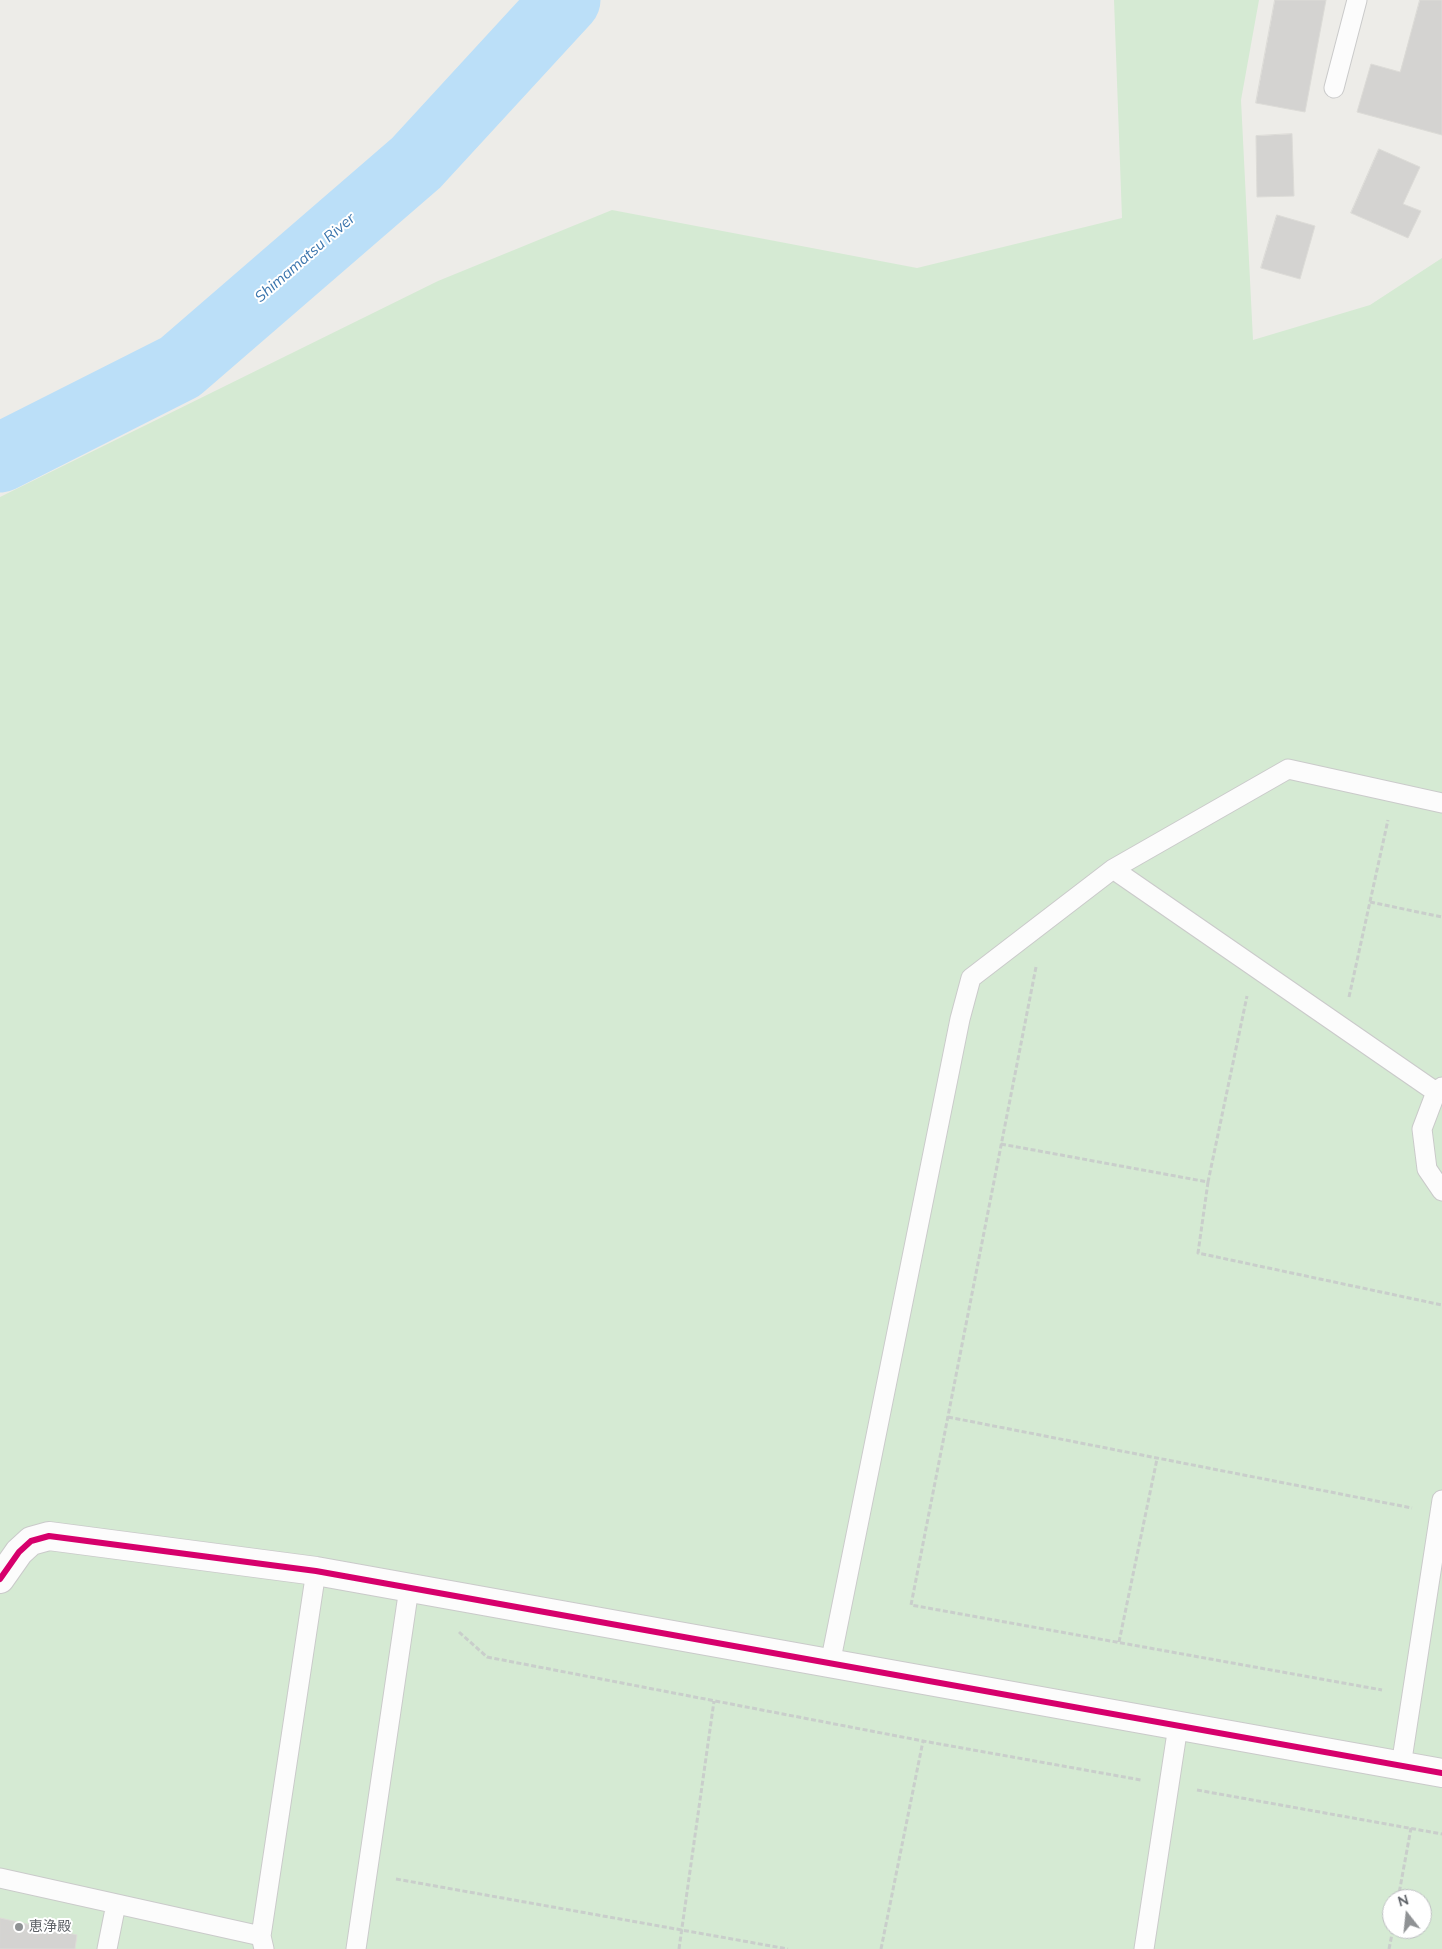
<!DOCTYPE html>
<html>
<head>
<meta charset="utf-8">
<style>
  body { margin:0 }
  #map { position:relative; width:1442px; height:1949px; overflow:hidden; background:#edece8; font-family:Mulish,sans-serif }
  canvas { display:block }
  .north { position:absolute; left:1382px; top:1889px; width:50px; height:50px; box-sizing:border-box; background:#fff; border:1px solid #bec0c2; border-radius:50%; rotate:344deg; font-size:14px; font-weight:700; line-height:20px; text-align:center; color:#5d6166 }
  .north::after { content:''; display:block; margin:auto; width:18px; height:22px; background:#8f9294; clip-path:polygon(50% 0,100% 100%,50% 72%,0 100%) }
</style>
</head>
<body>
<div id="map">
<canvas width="1442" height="1949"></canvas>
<div class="north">N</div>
</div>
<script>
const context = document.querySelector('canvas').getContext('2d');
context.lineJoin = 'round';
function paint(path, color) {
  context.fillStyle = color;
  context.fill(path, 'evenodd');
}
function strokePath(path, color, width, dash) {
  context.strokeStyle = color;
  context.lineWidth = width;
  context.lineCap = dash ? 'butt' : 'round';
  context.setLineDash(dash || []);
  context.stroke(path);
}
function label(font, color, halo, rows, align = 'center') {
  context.font = font + ' Mulish,"Noto Sans JP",sans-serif';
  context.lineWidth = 4;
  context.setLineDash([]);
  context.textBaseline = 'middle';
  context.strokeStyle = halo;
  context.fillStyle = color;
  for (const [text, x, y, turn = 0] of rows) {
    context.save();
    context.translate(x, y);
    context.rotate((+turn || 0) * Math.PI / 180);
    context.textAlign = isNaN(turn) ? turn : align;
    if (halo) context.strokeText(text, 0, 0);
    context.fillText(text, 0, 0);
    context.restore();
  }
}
const green = new Path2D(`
  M1114,0h145l-18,100 12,240 117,-35 72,-47v1691h-1442v-1452l438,-216 174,-71 305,58 205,-50zM1392,1899h30v30h-30z`);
const river = new Path2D(`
  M0,458l180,-91 236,-204 150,-163`);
const building = new Path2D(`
  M1275,0h51l-21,112 -49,-9z
  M1420,0h22v135l-85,-23 14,-48 29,8z
  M1292,134l2,62 -37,1 -1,-61z
  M1379,149l41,18 -17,37 18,7 -13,27 -57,-25z
  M1277,215l38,11 -15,53 -39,-11z
  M0,1918l77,17 -2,14h-75z`);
const path = new Path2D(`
  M1370,902l72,15
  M1036,967l-125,638 471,85
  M1349,997l39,-177
  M1001,1144l207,38 39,-186
  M1208,1182l-10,71 244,52
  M948,1417l464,91
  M459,1632l28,25 436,84 218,39
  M1119,1642l38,-183
  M1197,1790l245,44
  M396,1879l392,70
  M1398,1899l13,-71
  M679,1949l35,-248
  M881,1949l42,-208
  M1389,1949l4,-20`);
const lane = new Path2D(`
  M1334,88l23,-88
  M1113,869l323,223
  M1442,1087l-6,5 -14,37 5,40 15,22
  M830,1664l130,-645 11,-41 142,-109 175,-100 154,34
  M1401,1766l41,-266
  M0,1878l261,58
  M107,1949l9,-45
  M264,1949l-3,-13 55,-365
  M356,1949l53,-361
  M1144,1949l34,-223`);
const street = new Path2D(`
  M0,1579l19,-27 12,-11 18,-5 267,35 1126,202`);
const cycleway = new Path2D(`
  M0,1579l19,-27 12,-11 18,-5 267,35 1126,202`);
const markers = [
  [19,1927,5,"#8f9294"]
];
const poiNames = [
  ["恵浄殿",29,1927]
];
const waterNames = [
  ["Shimamatsu River",305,258,-41]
];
paint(green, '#d5ead3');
strokePath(river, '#bbdff8', 69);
paint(building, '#d4d3d1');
strokePath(building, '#dcdbd7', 1);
strokePath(lane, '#cacaca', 21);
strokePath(street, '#cacaca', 30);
strokePath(path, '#c9cecb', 3, [5, 2.5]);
strokePath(lane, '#fcfcfc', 19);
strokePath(street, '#fcfcfc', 28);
strokePath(cycleway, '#d6006c', 6);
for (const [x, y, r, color] of markers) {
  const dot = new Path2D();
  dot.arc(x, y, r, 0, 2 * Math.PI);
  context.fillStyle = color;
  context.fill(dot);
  strokePath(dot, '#fff', 2);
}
label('14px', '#5d6166', '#fff', poiNames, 'left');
label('italic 15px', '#3b75ad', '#fff', waterNames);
</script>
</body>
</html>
